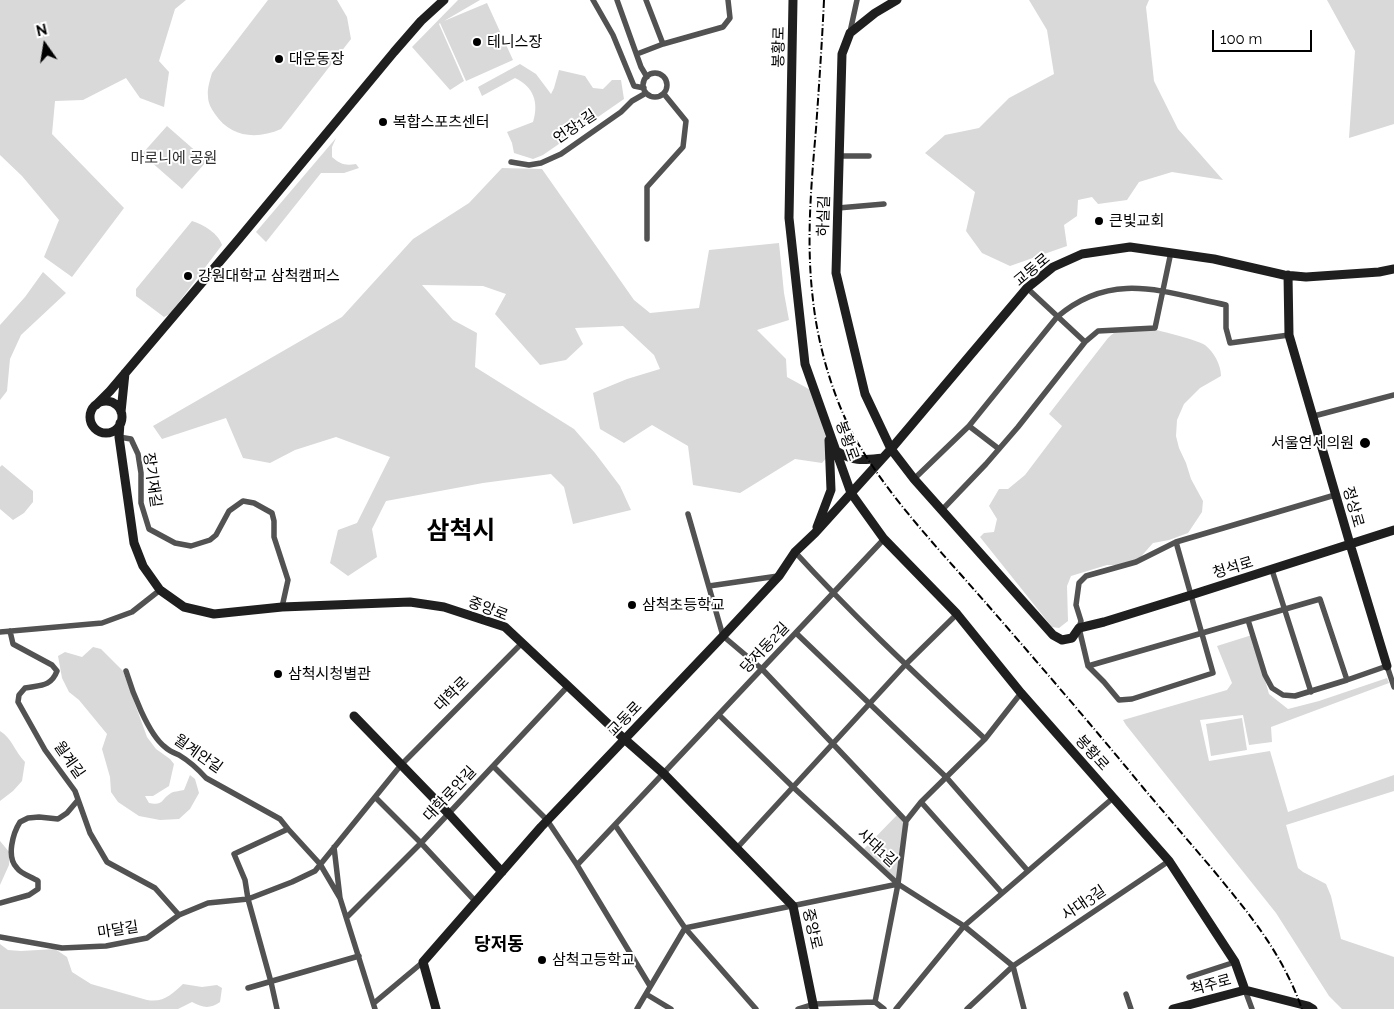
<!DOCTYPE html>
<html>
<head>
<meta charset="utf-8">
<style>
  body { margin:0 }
  #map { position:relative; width:1394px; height:1009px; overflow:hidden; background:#fff; font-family:Raleway,sans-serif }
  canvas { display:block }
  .north { position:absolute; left:20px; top:20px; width:50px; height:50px; -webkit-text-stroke:4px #fff; paint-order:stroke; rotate:347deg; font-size:14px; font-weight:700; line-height:20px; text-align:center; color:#000 }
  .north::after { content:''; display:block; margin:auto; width:18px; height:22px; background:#000; clip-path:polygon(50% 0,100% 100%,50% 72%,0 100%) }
  .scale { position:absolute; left:1212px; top:30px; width:100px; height:22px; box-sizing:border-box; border:2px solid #000; border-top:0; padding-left:6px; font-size:15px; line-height:18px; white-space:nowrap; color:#000; -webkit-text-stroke:4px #fff; paint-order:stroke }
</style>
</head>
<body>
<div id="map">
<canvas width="1394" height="1009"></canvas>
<div class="north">N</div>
<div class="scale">100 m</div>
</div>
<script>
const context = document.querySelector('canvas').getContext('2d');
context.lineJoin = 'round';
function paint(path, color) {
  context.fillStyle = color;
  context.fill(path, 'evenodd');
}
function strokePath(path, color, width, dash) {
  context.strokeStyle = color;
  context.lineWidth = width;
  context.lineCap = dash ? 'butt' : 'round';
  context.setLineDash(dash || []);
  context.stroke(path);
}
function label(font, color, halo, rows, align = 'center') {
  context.font = font + ' Raleway,"Noto Sans KR",sans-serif';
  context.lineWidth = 4;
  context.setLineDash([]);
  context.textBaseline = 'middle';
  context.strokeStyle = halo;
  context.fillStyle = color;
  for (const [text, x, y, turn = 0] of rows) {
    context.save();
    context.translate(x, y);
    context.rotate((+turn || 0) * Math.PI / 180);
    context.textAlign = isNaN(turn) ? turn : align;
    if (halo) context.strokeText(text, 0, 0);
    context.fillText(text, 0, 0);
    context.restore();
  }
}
const green = new Path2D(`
  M0,0h186l-11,9 -16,52 10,11 -5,35 -24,-9 -14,-20 -43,22 -28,1 -3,33 72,74 -52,69 -28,-20 15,-37 -37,-44 -22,-21z
  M268,0h69l10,17 4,22 -70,90c-25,11 -51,8 -66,-15 -4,-6 -7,-11 -7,-18 -1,-7 2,-16 4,-23z
  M458,0h22l-36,21 43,-18 26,57 -47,21 -26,-58 -1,1 25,57 -14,9 -38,-43z
  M1029,0h120l-3,7 8,74 24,48 45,51 -51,-8 -33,10 -12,18 -29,4 -6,-7 -14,3 -1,16 -13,9 3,21 -57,20 -28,-13 -16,-22 9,-39 -50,-39 20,-18 34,-7 30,-30 45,-24 -7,-44z
  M1327,0h67v124l-45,14 6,-87z
  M520,64l16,10 15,20 3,-6 5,-18 26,6 8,12 10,1 9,-9h9l3,19 -81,56 -10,4 -19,-6 -2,-10 -5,-11 26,-10c6,-19 1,-35 -18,-44l-33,18 -4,-9z
  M167,126l40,35 -25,28 -40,-35z
  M336,138l-4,9v10c8,7 13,9 24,7l3,4 -15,5h-23l-55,69 -10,-10z
  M502,168l40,1 92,131 16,13 49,-5 10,-58 70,-7 5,50 5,27 -32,10 29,29 1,18 29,16 15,60 -9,10 -27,-4 -55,34 -47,-8 -5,-39 -36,-21 -28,18 -24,-14 -7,-36 34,-14 33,-10 -6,-14 -31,-29 -48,2 8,16 -17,16 -26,5 -45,-51 11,-20 -23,-8 -61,-1 31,35 24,13 -2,34 99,62 21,24 25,33 11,24 -58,14 -9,-37 -13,-13 -68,9 -97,18 -14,28 5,28 -29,19 -18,-13 8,-33 19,-7 33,-66 -54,-20 -41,13 -25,13 -27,-5 -17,-40 -64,21 -9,-13 189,-109 71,-78 56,-36z
  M192,221c11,3 27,13 30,24l-52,69 -6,3 -28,-21v-7z
  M43,272l23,21 -45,42 -11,24 -3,32 -7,9v-75l25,-28z
  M1137,326c10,1 61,14 68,19 9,7 16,20 16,31l-21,12 -16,16 -7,16 -1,16 3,12 7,15 5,16 12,22 -1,11 -14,21 -19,7 -16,3 -15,17 -20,5h-11l-36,11 -4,10 1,35 -9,7 -7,-1 -72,-90 4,-4 10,-1 3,-13 -8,-13 10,-17h9l17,-14 37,-49 -13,-12 59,-76c9,-9 17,-10 29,-12z
  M2,465l31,26v11l-9,11 -11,7 -13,-11v-42z
  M1252,635l17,59 19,15 31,-8 68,-23 2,5 -118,44 1,15 -23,3 -6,-30 -43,5 9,41 61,-10 18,61 106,-37v16l-108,34 12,43 5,4 23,12 5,12 10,43 53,18v52h-52l-13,-13 -53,-83 -150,-188 -3,-5 104,-30 5,-7 -15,-37z
  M93,647l8,2 22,22 24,66 9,12 14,10 4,5 -5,22 -16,10h-8l4,7c15,3 12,-4 22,-10 4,-2 10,-2 13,-3l6,-15 5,4 4,14 -9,16 -11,10 -19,1 -21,-4 -21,-14 -7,-10 -1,-15 -8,-28 5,-15 -28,-34 -10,-8 -7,-14 -4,-22 7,-4 17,5z
  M1242,718l5,32 -36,6 -5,-32z
  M0,731c12,7 15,21 25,31l-3,19 -9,10 -13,10z
  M898,814l11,10 -13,57 -33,-31z
  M0,841l10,12 -1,12 -9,20z
  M0,944l8,6 13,1 34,-2 12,8 5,15 19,12 56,16c17,3 25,-6 36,-16l19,3 15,-2 5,3 -2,14c-10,7 -17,6 -28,0l-14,7h-178z`);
const street = new Path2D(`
  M593,0l20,35 21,51 10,2
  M617,0l24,67 6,10
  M646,0l17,44
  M850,32l7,-32
  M637,54l26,-10 60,-17 7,-9 -2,-18
  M643 85a12 12 0 1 1 24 0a12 12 0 1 1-24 0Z
  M840,156h29
  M511,162l18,3 12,-2 20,-9 60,-42 11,-11 14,-8
  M838,208l46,-4
  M647,239v-52l36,-40 3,-26 -22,-27
  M1027,288l58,54 13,-11 57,-3 16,-76
  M1314,416l80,-21
  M969,426l30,23
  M119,437l12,2 7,15 3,19v30l8,26 26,14 16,3 19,-6 6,-5 13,-24 14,-10 11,2 18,10 2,8v16l14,43 -6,27
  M914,479l55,-53 88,-109c55,-47 106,-25 169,-12v23l4,15 59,-8
  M941,511l45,-47 32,-37 67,-85
  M688,514l35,122 39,33 144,152
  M1176,542l37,131 -81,26 -13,1 -15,-18 -16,-16 -9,-38 2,-7 -5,-16 3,-22 7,-7 50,-14 40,-20 159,-47
  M795,552c60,66 125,126 190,187
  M1272,570l39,122
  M709,586l69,-10
  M1248,620l17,55 7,13 11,7 12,1 52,-16
  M10,631l3,13 39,21 5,6c-6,16 -17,14 -32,17l-6,7 -1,7 27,48 30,41 15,42 17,29 48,26 24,27
  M0,632l102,-9 30,-11 28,-22
  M796,633l151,145 81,93
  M1088,666l232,-67 27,81 40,-14 7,21
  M126,671c6,20 22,63 39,76 4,4 9,6 14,8 10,6 19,14 27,23l74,41 8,10
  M719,715l74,72 105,97
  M493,766l54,54 30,45 73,121
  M375,797l46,46 55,59
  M921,802l81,91
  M615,825l70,103 71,81
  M334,847l6,51 35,111
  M737,848l168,-183 52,-51
  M577,865l307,-326
  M0,903l29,-8 9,-6v-8c-6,-4 -17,-7 -21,-13 -11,-11 -4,-35 3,-46l8,-4 11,-1 19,2 9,-6 11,-13
  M347,917l74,-74 147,-157
  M0,937l62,11 44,-2 41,-8 32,-23 29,-12 40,-4 44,-17 23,-11 86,-106 121,-122
  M1189,977l46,-15
  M248,988l111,-32
  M1245,990l7,19
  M646,994l25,15
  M1126,994l5,15
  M875,1002l23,-118 8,-63 15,-19 64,-63 36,-46
  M875,1002l9,7
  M374,1003l49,-41
  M277,1009l-6,-27 -23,-83 -3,-19 -11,-26 54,-25 32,35 20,34
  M637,1009l48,-81 213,-44 66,42 49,40 11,43
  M798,1009l16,-5 61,-2
  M896,1009l68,-83 149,-128
  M967,1009l46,-43 156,-105`);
const secondary = new Path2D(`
  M793,0l-4,218 16,146 46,129 33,46 73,75 64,79 148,168 66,101 10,28
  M897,0l-22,13 -25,20 -8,21 -6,219 29,121 26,55 23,30 139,156 9,5 10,-2 7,-10 25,-6 87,-27 203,-65
  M1288,275l1,60 61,209 37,122
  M90 417a16 16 0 1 1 32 0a16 16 0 1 1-32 0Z
  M96,405l14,-14 128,-151 156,-188 27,-31 23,-21
  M121,412l4,-39
  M120,423l-1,14 15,106 9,23 17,24 24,17 30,7 68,-7 128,-5 34,5 61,20 63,59 53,50 42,37 130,133 21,103
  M836,451c19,11 27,9 47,7
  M817,527l14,-37 -2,-50
  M354,716l95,98 53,58
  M436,1009l-13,-47 118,-135 182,-191 56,-60 16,-24 20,-19 76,-84 136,-161 26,-21 29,-13 48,-7 84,12 70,16 22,2 73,-5 15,-3
  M1173,1009l72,-19 63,16 5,3`);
const rail = new Path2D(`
  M824,0c-2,43 -5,86 -8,129 -5,58 -10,114 -3,171 5,48 23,109 49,150 36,58 86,109 130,160 52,60 103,119 153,180 23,27 46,54 69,81 37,45 68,82 88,138`);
const markers = [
  [477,42,5,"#000"],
  [279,59,5,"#000"],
  [383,122,5,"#000"],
  [1099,221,5,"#000"],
  [188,276,5,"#000"],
  [1365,443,6,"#000"],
  [632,605,5,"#000"],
  [278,674,5,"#000"],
  [542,960,5,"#000"]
];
const poiNames = [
  ["테니스장",487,42],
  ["대운동장",289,59],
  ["복합스포츠센터",393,122],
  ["큰빛교회",1109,221],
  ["강원대학교 삼척캠퍼스",198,276],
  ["서울연세의원",1354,443,"right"],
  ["삼척초등학교",642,605],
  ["삼척시청별관",288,674],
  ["삼척고등학교",552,960]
];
const streetNames = [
  ["봉황로",779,47,-89],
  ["언장1길",575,127,-34],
  ["하실길",824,216,-88],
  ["교동로",1032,270,-40],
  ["봉황로",847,441,70],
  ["장기재길",152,480,82],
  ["정상로",1353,507,74],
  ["청석로",1233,568,-17],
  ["중앙로",488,609,21],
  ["당저동2길",765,648,-47],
  ["대학로",452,694,-45],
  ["교동로",625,719,-46],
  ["봉황로",1092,753,48],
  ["월계안길",198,754,35],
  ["월계길",69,760,55],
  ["대학로안길",450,794,-47],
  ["사대1길",877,848,43],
  ["사대3길",1084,903,-34],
  ["중앙로",812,929,77],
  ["마달길",118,930,-9],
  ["척주로",1211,985,-15]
];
const parkNames = [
  ["마로니에 공원",174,158]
];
const quarterNames = [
  ["당저동",499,945]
];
const townNames = [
  ["삼척시",461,531]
];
paint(green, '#d9d9d9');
strokePath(street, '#525252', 5.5);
strokePath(secondary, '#1f1f1f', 9);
strokePath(rail, '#000', 2, [8, 2.5, 1, 2.5]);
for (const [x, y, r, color] of markers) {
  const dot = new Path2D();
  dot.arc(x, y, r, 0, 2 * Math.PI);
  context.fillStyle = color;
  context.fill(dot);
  strokePath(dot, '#fff', 2);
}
label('15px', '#000', '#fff', poiNames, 'left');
label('15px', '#000', '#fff', streetNames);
label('15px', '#303030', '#fff', parkNames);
label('bold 18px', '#000', '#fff', quarterNames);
label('bold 25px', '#000', '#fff', townNames);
</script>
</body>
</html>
